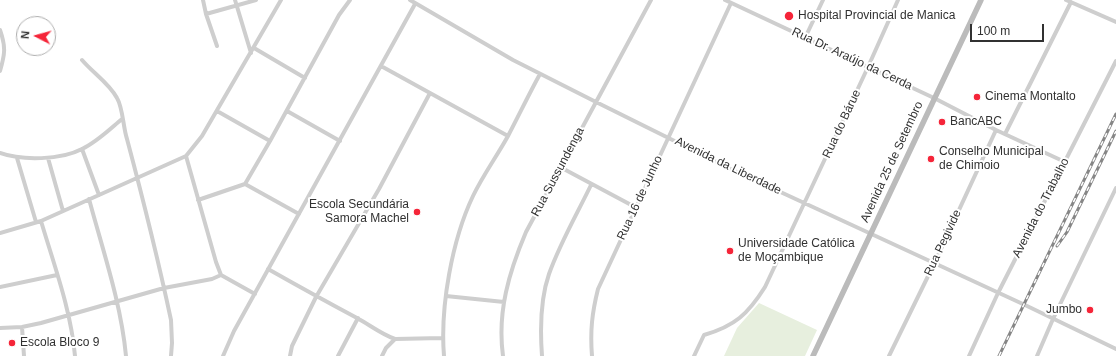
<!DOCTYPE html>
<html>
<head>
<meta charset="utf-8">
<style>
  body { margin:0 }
  #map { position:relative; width:1116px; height:356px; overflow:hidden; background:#fff; font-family:Arial,sans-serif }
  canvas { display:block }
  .north { position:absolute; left:16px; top:16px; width:40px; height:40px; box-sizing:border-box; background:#fff; border:1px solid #adadad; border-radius:50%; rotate:276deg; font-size:11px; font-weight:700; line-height:16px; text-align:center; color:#313131 }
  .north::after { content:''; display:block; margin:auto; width:14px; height:18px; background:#f52539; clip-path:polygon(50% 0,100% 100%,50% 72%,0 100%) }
  .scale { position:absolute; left:970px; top:24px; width:74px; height:18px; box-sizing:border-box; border:2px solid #313131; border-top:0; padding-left:5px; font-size:12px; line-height:14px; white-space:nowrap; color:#313131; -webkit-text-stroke:3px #fff; paint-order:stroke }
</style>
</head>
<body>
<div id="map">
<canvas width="1116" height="356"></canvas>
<div class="north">N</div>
<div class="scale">100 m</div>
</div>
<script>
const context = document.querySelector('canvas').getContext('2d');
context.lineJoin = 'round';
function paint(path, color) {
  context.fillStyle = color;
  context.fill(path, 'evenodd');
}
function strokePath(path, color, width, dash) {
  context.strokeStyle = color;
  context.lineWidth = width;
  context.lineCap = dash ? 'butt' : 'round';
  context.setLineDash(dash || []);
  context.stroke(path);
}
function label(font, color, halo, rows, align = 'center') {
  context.font = font + ' Arial,sans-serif';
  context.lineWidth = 4;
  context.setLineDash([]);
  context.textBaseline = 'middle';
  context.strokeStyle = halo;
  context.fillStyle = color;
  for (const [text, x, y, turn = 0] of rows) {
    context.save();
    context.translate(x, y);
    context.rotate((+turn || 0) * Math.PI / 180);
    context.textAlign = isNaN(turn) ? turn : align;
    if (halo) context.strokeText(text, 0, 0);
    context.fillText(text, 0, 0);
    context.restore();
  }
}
const green = new Path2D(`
  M759,303l58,27 -12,26h-81l13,-28z`);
const street = new Path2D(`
  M203,0l3,14 11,32
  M235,0l16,53
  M410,0l103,60 83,42 139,69 290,134 91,44
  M725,0l209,98 62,32 69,32
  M1066,0l50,22
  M206,14l50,-14
  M0,30c6,17 5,24 0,41
  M805,38l18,-38
  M254,48l51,30
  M82,60c11,13 27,23 35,38 6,10 6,29 10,41 16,60 31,120 44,181l1,23 -1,13
  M381,66l127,70
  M217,111l53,30
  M287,111l53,30
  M1005,134l66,-132
  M82,149l17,46
  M0,153c22,8 61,7 82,-4 15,-7 28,-20 40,-30
  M186,156l30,106 5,13 34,19
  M17,158l19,64
  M48,158l15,53
  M560,167l75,40
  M245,184l25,-43 69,-126 11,-15
  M89,199c14,52 32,104 37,157
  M198,200l47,-16 54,30
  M41,221c13,44 30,89 34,135
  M0,233l41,-12 145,-65 16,-20 79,-136
  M268,269c30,17 59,33 89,49 13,7 24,16 38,21l47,-1
  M0,287l57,-12
  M446,296l58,6
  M22,327l2,29
  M0,328l22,-1 19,-4 123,-35 48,-9 9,-4
  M223,356l11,-25 181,-327
  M290,356l2,-10 24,-49 63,-108 51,-96
  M338,356l20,-38
  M382,356l4,-8 9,-9
  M444,356c-4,-49 8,-116 29,-160 10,-21 24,-40 35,-60 11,-21 21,-42 32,-62
  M503,356c-6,-44 6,-84 23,-124l125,-232
  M542,356c-2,-27 -2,-56 7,-82 11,-31 28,-60 42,-89
  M592,356c-2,-25 0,-43 6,-67l133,-286
  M694,356l10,-21c31,-9 44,-21 61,-48l103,-220 30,-67
  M889,356l45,-92 62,-134
  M969,356l29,-63 118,-232
  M1037,356l16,-37 63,-131`);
const secondary = new Path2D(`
  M813,356l168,-356`);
const rail = new Path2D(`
  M1057,246l10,-14 49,-101
  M999,356l117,-242`);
const markers = [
  [789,16,5,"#f52539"],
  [977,97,4,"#f52539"],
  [942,122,4,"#f52539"],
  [931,159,4,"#f52539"],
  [417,212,4,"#f52539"],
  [730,251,4,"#f52539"],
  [1090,310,4,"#f52539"],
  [12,343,4,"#f52539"]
];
const poiNames = [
  ["Hospital Provincial de Manica",798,16],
  ["Cinema Montalto",985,97],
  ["BancABC",950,122],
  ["Conselho Municipal",939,152],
  ["de Chimoio",939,166],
  ["Escola Secundária",409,205,"right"],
  ["Samora Machel",409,219,"right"],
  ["Universidade Católica",738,244],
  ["de Moçambique",738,258],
  ["Jumbo",1082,310,"right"],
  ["Escola Bloco 9",20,343]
];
const streetNames = [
  ["Rua Dr. Araújo da Cerda",852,59,25],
  ["Rua do Bárue",842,124,-65],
  ["Avenida 25 de Setembro",892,162,-65],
  ["Avenida da Liberdade",728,166,26],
  ["Rua Sussundenga",558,172,-62],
  ["Rua 16 de Junho",640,198,-65],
  ["Avenida do Trabalho",1041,208,-63],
  ["Rua Pegivide",943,243,-65]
];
paint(green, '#e7efde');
strokePath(street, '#cecece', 4);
strokePath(secondary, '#bbb', 5.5);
strokePath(rail, '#868686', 3);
strokePath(rail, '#fff', 1.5, [4.5]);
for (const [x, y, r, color] of markers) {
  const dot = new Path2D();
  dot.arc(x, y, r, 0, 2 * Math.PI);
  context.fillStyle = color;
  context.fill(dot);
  strokePath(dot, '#fff', 1.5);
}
label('12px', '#313131', '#fff', poiNames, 'left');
label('12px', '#313131', '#fff', streetNames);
</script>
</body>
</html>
